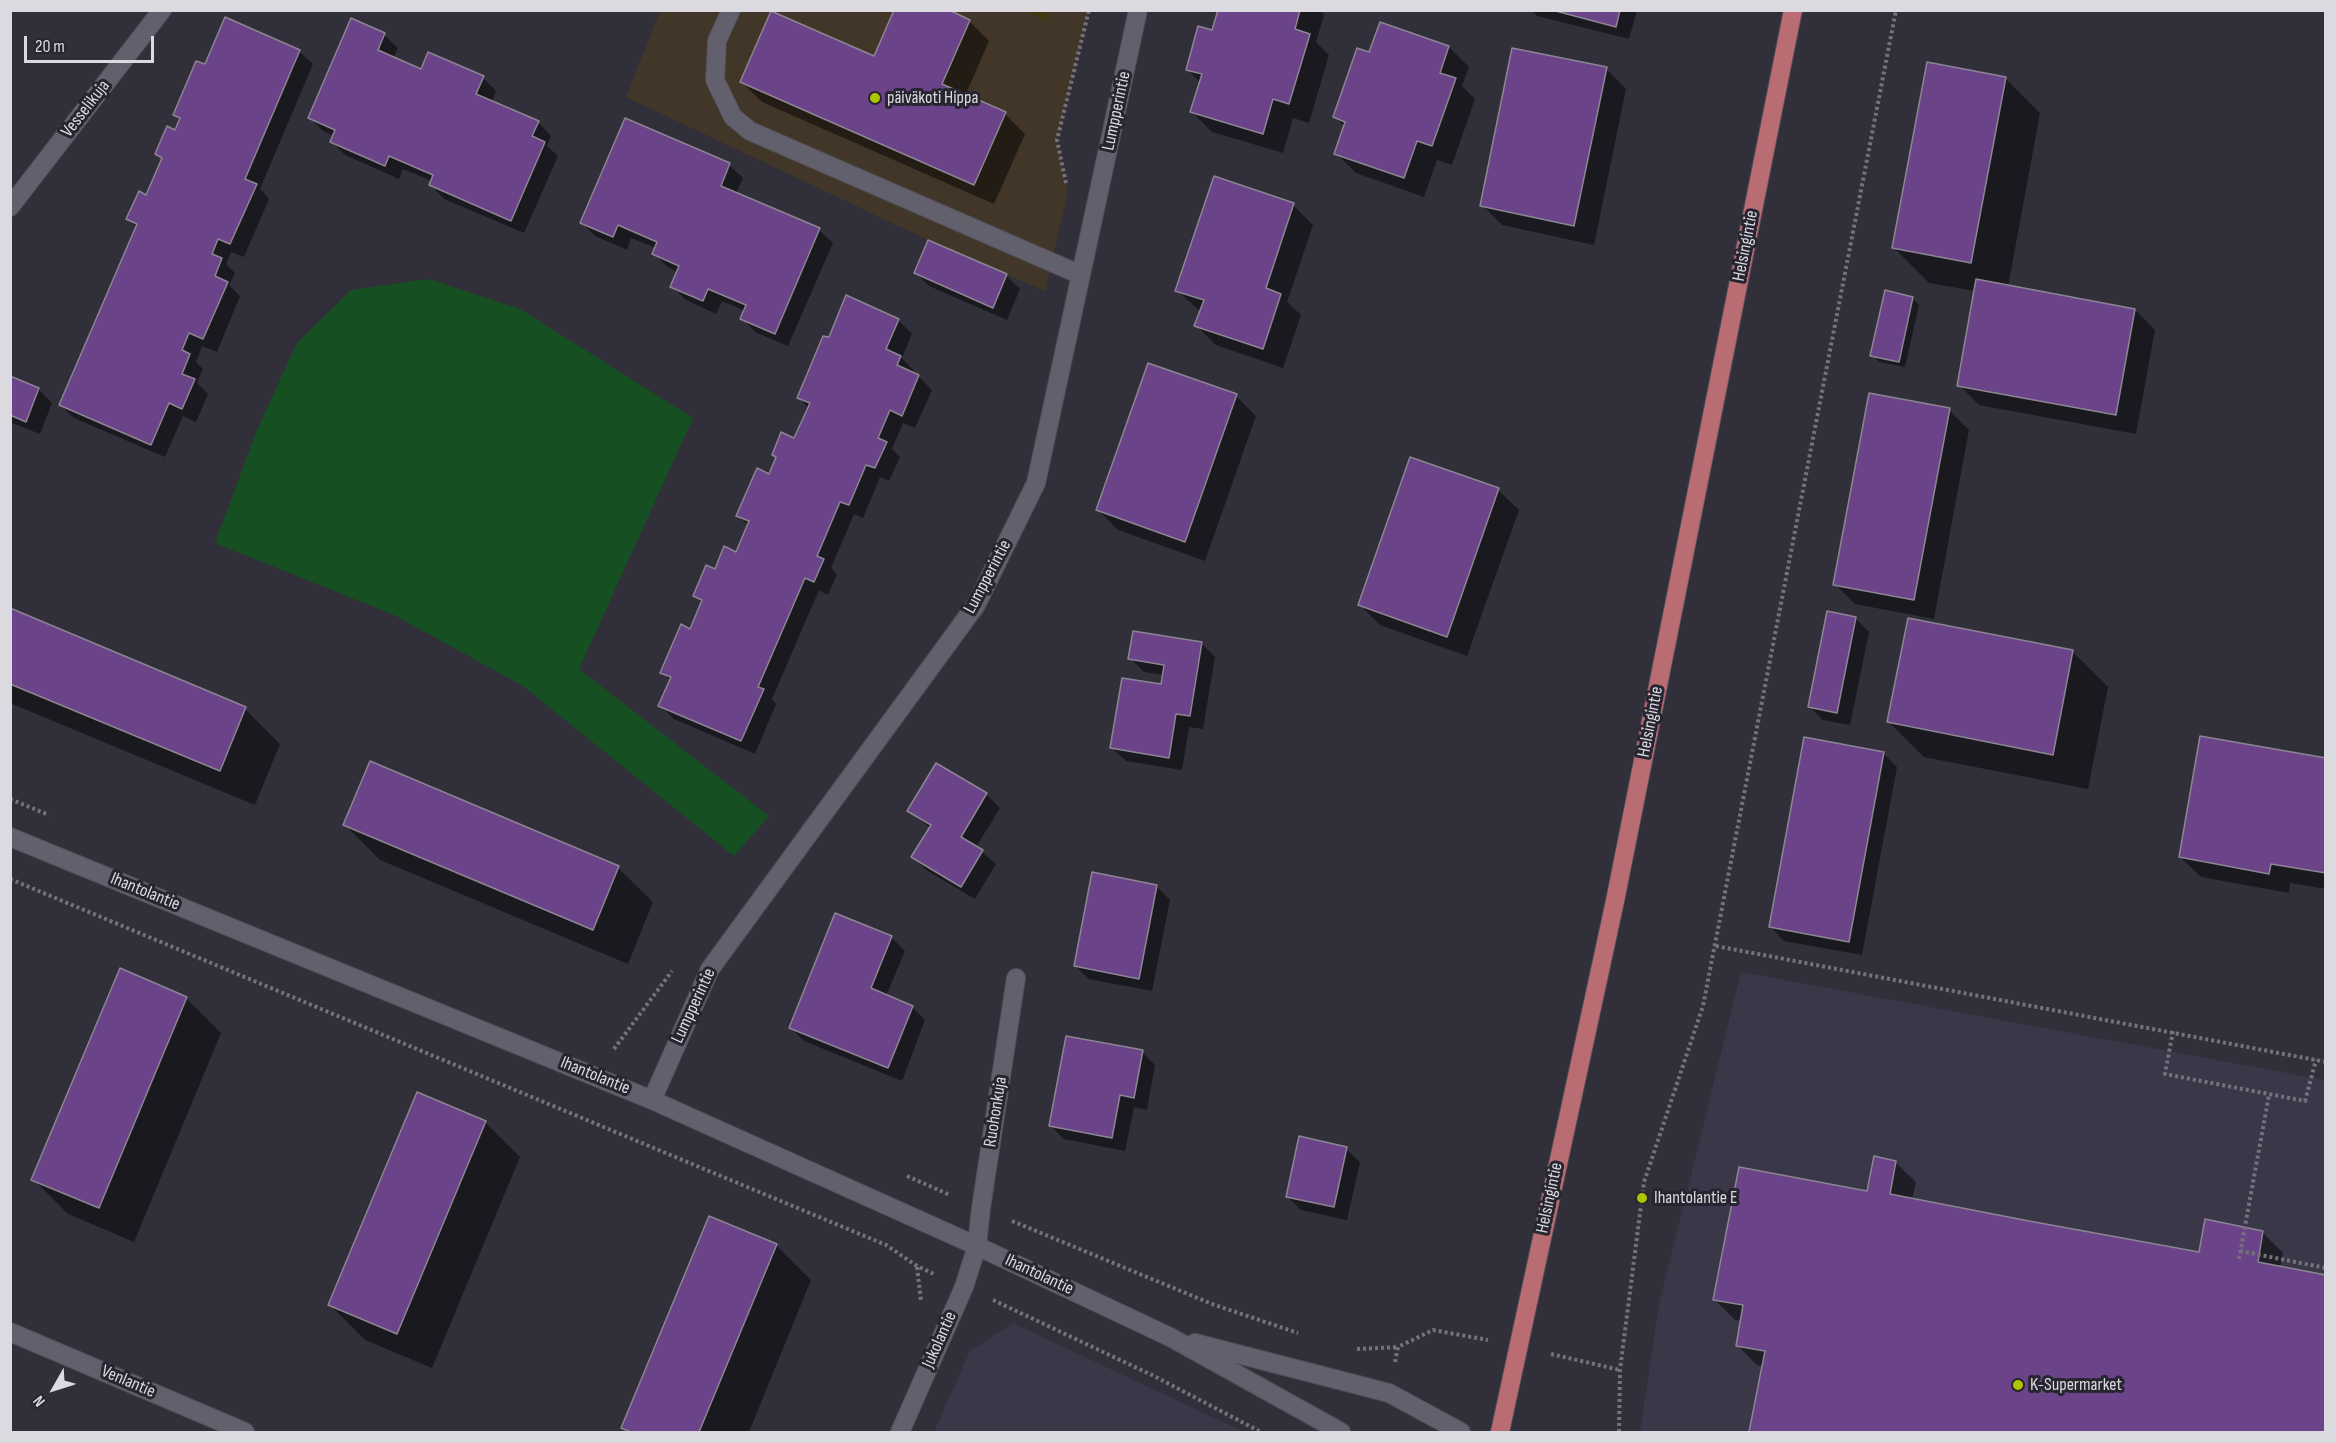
<!DOCTYPE html>
<html>
<head>
<meta charset="utf-8">
<style>
  body { margin:0 }
  #map { position:relative; width:2336px; height:1443px; overflow:hidden; background:#312f3a; font-family:"Sofia Sans Condensed",sans-serif }
  canvas { display:block }
  .frame { position:absolute; inset:0; border:12px solid #dbdae1; pointer-events:none }
  .north { position:absolute; left:24px; top:1359px; width:60px; height:60px; -webkit-text-stroke:4px #272530; paint-order:stroke; rotate:231deg; font-size:16px; font-weight:700; line-height:24px; text-align:center; color:#dbdae1 }
  .north::after { content:''; display:block; margin:auto; width:21px; height:27px; background:#dbdae1; clip-path:polygon(50% 0,100% 100%,50% 72%,0 100%) }
  .scale { position:absolute; left:24px; top:36px; width:130px; height:27px; box-sizing:border-box; border:3px solid #dbdae1; border-top:0; padding-left:8px; font-size:18px; line-height:21px; white-space:nowrap; color:#dbdae1; -webkit-text-stroke:4px #272530; paint-order:stroke }
</style>
</head>
<body>
<div id="map">
<canvas width="2336" height="1443"></canvas>
<div class="frame"></div>
<div class="north">N</div>
<div class="scale">20 m</div>
</div>
<script>
const context = document.querySelector('canvas').getContext('2d');
context.lineJoin = 'round';
function paint(path, color) {
  context.fillStyle = color;
  context.fill(path, 'evenodd');
}
function strokePath(path, color, width, dash) {
  context.strokeStyle = color;
  context.lineWidth = width;
  context.lineCap = dash ? 'butt' : 'round';
  context.setLineDash(dash || []);
  context.stroke(path);
}
function label(font, color, halo, rows, align = 'center') {
  context.font = font + ' "Sofia Sans Condensed",sans-serif';
  context.lineWidth = 6;
  context.setLineDash([]);
  context.textBaseline = 'middle';
  context.strokeStyle = halo;
  context.fillStyle = color;
  for (const [text, x, y, turn = 0] of rows) {
    context.save();
    context.translate(x, y);
    context.rotate((+turn || 0) * Math.PI / 180);
    context.textAlign = isNaN(turn) ? turn : align;
    if (halo) context.strokeText(text, 0, 0);
    context.fillText(text, 0, 0);
    context.restore();
  }
}
const built = new Path2D(`
  M1741,972l584,108v352h-685l19,-127z
  M1013,1323l231,109h-310l36,-81z`);
const education = new Path2D(`
  M660,11h429l-32,129 11,51 -23,100 -117,-51 -302,-143z`);
const green = new Path2D(`
  M429,279l91,30 173,109 -114,251 190,147 -35,40 -211,-170 -129,-71 -179,-72 42,-113 40,-87 54,-53z`);
const sand = new Path2D(`
  M1023,11h28l-4,11z`);
const shadow = new Path2D(`
  M1219,10h101l4,5 -8,27 13,13 -20,68 -16,-5 -10,35 -71,-21 -20,-20 9,-29 -14,-14 26,-37z
  M1532,10h105l-8,29 -92,-23z
  M969,21l20,20 -24,55 40,18 20,20 -31,70 -232,-102 -20,-20 132,-24z
  M384,35l14,13 -5,11 29,12 61,7 13,13 -4,11 46,20 13,14 -4,10 11,10 -34,77 -80,-34 -13,-14 1,-4 -29,-12 -4,10 -54,-24 -13,-13 2,-6 -11,-5 -13,-13z
  M1449,47l20,20 -7,19 13,13 -23,66 -15,-5 -13,37 -68,-24 -20,-20 9,-26 -10,-10 35,-63z
  M299,51l14,13 -53,125 9,10 -25,58 -13,-5 -5,12 9,9 -6,12 11,11 -23,56 -15,-6 -6,16 7,7 -6,14 11,11 -12,28 -13,-6 -18,41 -91,-39 -14,-13 77,-178 -9,-8 19,-22 16,-37 -7,-6 20,-22 5,-11 -6,-6 31,-49z
  M1606,69l20,20 -32,156 -92,-20 -20,-20z
  M2005,78l35,35 -32,174 127,23 20,20 -19,104 -157,-29 -20,-20 16,-94 -46,-8 -35,-35z
  M626,120l103,45 14,13 -7,16 83,36 14,13 -45,103 -33,-14 -13,-14 3,-7 -23,-10 -6,13 -30,-14 -14,-14 6,-14 -11,-5 -13,-14 2,-5 -25,-10 -4,12 -32,-14 -13,-13z
  M1293,205l20,20 -26,77 14,13 -18,53 -67,-23 -20,-20 5,-13 -24,-22z
  M929,242l77,34 14,13 -13,31 -78,-34 -13,-13z
  M1912,298l7,7 -14,62 -26,-5 -7,-7z
  M898,320l14,14 -10,24 12,13 -2,3 6,2 14,14 -17,38 -12,-5 -11,26 8,8 -11,24 -9,-4 -17,41 -9,-4 -23,54 6,6 -9,21 -9,-5 -47,109 4,5 -21,50 -81,-35 -14,-14 11,-24 -9,-9 29,-41 11,-28 -7,-7 21,-25 21,-17 12,-28 -11,-10 31,-40 8,-18 -4,-3 22,-15 14,-32 -10,-10 30,-59z
  M10,378l28,11 14,14 -12,31 -30,-12z
  M1236,396l20,20 -51,145 -87,-31 -20,-20z
  M1949,410l20,20 -35,189 -79,-15 -20,-20z
  M1411,459l87,31 21,20 -52,146 -87,-31 -20,-20z
  M10,610l235,99 35,35 -25,61 -245,-102z
  M1828,613l28,6 13,13 -19,93 -27,-5 -14,-14z
  M1909,619l164,33 35,35 -20,102 -164,-32 -35,-35z
  M1201,643l14,14 -12,72 -14,-2 -7,43 -56,-9 -14,-13 51,-62 1,-11 -20,-3 -14,-14z
  M1883,753l14,14 -35,188 -78,-14 -13,-14z
  M2326,760v129l-36,-6 -1,10 -88,-16 -21,-20z
  M371,763l247,105 35,34 -25,62 -248,-104 -35,-35z
  M937,765l49,29 14,14 -24,39 20,17 -21,35 -49,-29 -13,-13 17,-29 -21,-18z
  M1156,886l14,14 -18,91 -63,-12 -14,-13z
  M891,937l14,14 -19,45 26,11 13,13 -23,61 -98,-40 -14,-14z
  M186,998l35,35 -87,209 -66,-28 -35,-35z
  M1142,1052l13,13 -8,45 -13,-3 -9,44 -61,-12 -13,-13z
  M485,1122l35,35 -88,211 -67,-28 -35,-35z
  M1346,1149l14,13 -13,58 -46,-10 -14,-14z
  M1895,1162l21,20 -4,18 288,54 63,-21 20,20 -3,15 46,9v155h-575l12,-65 -6,-2 -20,-20 5,-24 -7,-1 -20,-20 153,-107z
  M776,1245l35,35 -62,152h-122l-4,-4z`);
const building = new Path2D(`
  M894,10h55l21,10 -28,64 64,28 -32,73 -234,-103 31,-71 103,45z
  M1218,10h82l-5,19 15,5 -21,70 -16,-5 -10,35 -73,-22 12,-38 -16,-4 12,-44 14,4z
  M1552,10h68l-4,17z
  M225,17l75,33 -55,129 12,5 -27,60 -12,-5 -6,15 10,4 -7,18 13,6 -25,57 -14,-6 -7,17 8,4 -8,20 13,5 -13,30 -13,-6 -18,42 -92,-40 78,-181 -11,-5 13,-28 7,4 16,-37 -7,-4 12,-28 8,4 5,-12 -7,-3 23,-54 9,3z
  M351,18l34,15 -7,17 43,19 7,-17 56,24 -8,18 63,27 -7,15 13,6 -34,79 -82,-36 4,-10 -44,-19 -4,10 -55,-24 5,-12 -27,-12z
  M1380,22l69,24 -9,27 16,5 -24,68 -15,-5 -13,37 -70,-24 11,-32 -12,-5 24,-69 12,4z
  M1512,48l95,19 -33,159 -94,-20z
  M1927,62l79,15 -35,186 -79,-15z
  M625,118l105,45 -9,23 99,42 -45,106 -35,-15 6,-14 -38,-16 -5,12 -33,-14 9,-21 -27,-12 5,-12 -39,-17 -5,12 -33,-14z
  M1214,176l80,27 -28,85 15,6 -18,55 -69,-23 10,-26 -29,-9z
  M928,240l79,34 -14,34 -79,-35z
  M1976,279l159,30 -19,106 -159,-29z
  M1885,290l28,7 -14,65 -29,-6z
  M846,295l53,24 -13,30 15,7 -4,9 22,10 -17,41 -12,-6 -12,28 9,4 -12,26 -9,-3 -17,40 -9,-3 -23,54 7,3 -10,23 -9,-4 -47,109 6,2 -23,52 -83,-35 13,-29 -11,-4 21,-49 9,5 12,-29 -9,-4 13,-31 9,4 9,-23 12,6 13,-31 -13,-5 21,-48 12,6 7,-17 -4,-2 9,-23 13,6 16,-35 -13,-5 26,-62 6,1z
  M1148,363l89,31 -52,148 -89,-32z
  M10,376l29,12 -13,34 -16,-7z
  M1869,393l81,15 -36,192 -81,-15z
  M1410,457l89,31 -52,149 -89,-32z
  M10,608l236,99 -26,64 -210,-87z
  M1827,611l29,6 -19,96 -29,-6z
  M1908,618l165,32 -20,105 -166,-33z
  M1133,631l69,11 -12,74 -14,-2 -7,44 -59,-10 12,-70 39,6 3,-19 -36,-6z
  M2200,736l126,22v115l-55,-9 -2,10 -90,-17z
  M1804,737l80,15 -35,190 -80,-15z
  M370,761l249,105 -26,64 -250,-105z
  M936,763l51,30 -26,44 22,13 -22,37 -50,-30 20,-32 -24,-14z
  M1092,872l65,13 -18,94 -65,-13z
  M835,913l57,23 -21,52 42,18 -25,62 -99,-40z
  M120,968l67,29 -88,211 -68,-28z
  M1066,1036l77,14 -9,48 -14,-3 -8,43 -63,-12z
  M417,1092l69,29 -89,213 -69,-29z
  M1299,1136l48,11 -13,60 -48,-10z
  M1874,1156l22,5 -6,33 139,27 170,31 6,-33 58,12 -5,31 68,13v157h-577l16,-81 -29,-5 7,-41 -30,-5 26,-133 128,24z
  M709,1216l68,28 -78,188h-68l-10,-4z`);
const path = new Path2D(`
  M1066,183l-9,-43 32,-130
  M10,799l39,16
  M10,879l876,366 31,21 17,8
  M1716,946l610,116
  M2173,1031l-8,43 140,27 11,-41
  M614,1049l58,-78
  M907,1176l43,19
  M1012,1221l200,83 86,29
  M2240,1251l86,17
  M2239,1259l30,-164
  M917,1267l4,34
  M993,1300l161,76 107,56
  M1357,1349l41,-2
  M1551,1354l69,16
  M1395,1362l3,-15 35,-17 55,10
  M1619,1432l1,-62 24,-188 59,-176 193,-996`);
const minor = new Path2D(`
  M731,10l-14,31 -2,39 18,37 17,14 331,144
  M10,207l152,-197
  M10,837l642,263 325,146 193,91 171,95
  M652,1100l58,-131 266,-364 60,-122 102,-473
  M10,1332l235,100
  M1195,1343l194,50 72,39
  M900,1432l64,-145 13,-41 4,-38 35,-230`);
const major = new Path2D(`
  M1500,1432l115,-531 178,-891`);
const markers = [
  [875,98,6,"#b0c502"],
  [1642,1198,6,"#b0c502"],
  [2018,1385,6,"#b0c502"]
];
const poiNames = [
  ["päiväkoti Hippa",887,98],
  ["Ihantolantie E",1654,1198],
  ["K-Supermarket",2030,1385]
];
const streetNames = [
  ["Vesselikuja",86,109,-52],
  ["Lumpperintie",1117,111,-78],
  ["Helsingintie",1746,246,-79],
  ["Lumpperintie",988,577,-62],
  ["Helsingintie",1651,722,-79],
  ["Ihantolantie",145,892,22],
  ["Lumpperintie",694,1006,-65],
  ["Ihantolantie",595,1076,22],
  ["Ruohonkuja",996,1112,-81],
  ["Helsingintie",1550,1198,-78],
  ["Ihantolantie",1039,1275,25],
  ["Jukolantie",940,1340,-66],
  ["Venlantie",128,1382,23]
];
paint(built, '#3a3748');
paint(education, '#413627');
paint(green, '#165022');
paint(sand, '#403817');
paint(shadow, '#0007');
paint(building, '#6b4389');
strokePath(building, '#8c8592', 1.5);
strokePath(minor, '#4f4e57', 20);
strokePath(major, '#4f4e57', 20);
strokePath(path, '#74737c', 4, [3, 3]);
strokePath(minor, '#62606c', 18);
strokePath(major, '#ba6c73', 18);
for (const [x, y, r, color] of markers) {
  const dot = new Path2D();
  dot.arc(x, y, r, 0, 2 * Math.PI);
  context.fillStyle = color;
  context.fill(dot);
  strokePath(dot, '#272530', 2);
}
label('18px', '#dbdae1', '#272530', poiNames, 'left');
label('18px', '#dbdae1', '#272530', streetNames);
</script>
</body>
</html>
